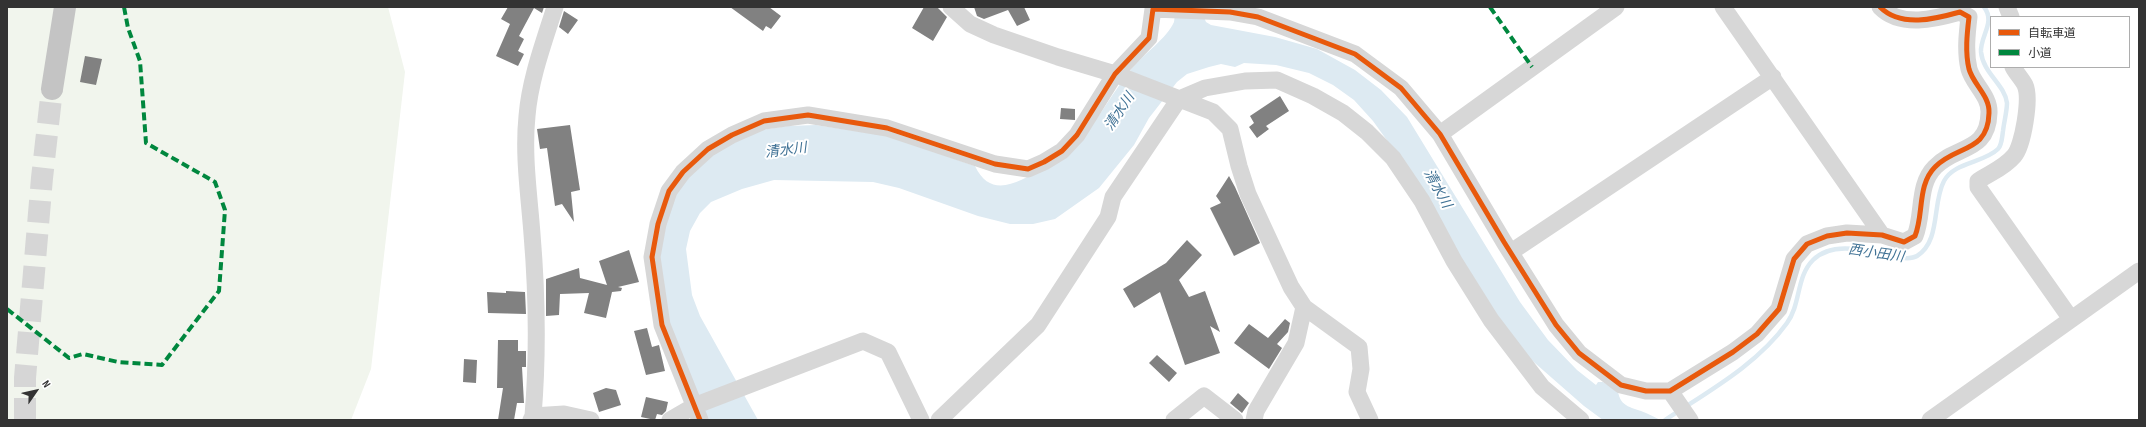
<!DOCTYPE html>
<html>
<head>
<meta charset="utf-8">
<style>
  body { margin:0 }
  #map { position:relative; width:2146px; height:427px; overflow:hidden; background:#fff; font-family:"Sofia Sans Condensed","Noto Sans JP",sans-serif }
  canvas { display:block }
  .frame { position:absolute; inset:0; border:8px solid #333; pointer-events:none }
  .legend { position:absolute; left:1990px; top:16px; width:140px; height:52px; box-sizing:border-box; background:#fff; border:1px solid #adadad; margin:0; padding:5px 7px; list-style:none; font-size:12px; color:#333 }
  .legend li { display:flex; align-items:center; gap:8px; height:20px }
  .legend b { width:20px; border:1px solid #adadad }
  .north { position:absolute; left:16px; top:371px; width:40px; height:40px; -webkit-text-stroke:3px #fff; paint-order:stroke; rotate:56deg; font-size:11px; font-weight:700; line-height:16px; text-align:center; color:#333 }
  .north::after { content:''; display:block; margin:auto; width:14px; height:18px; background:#333; clip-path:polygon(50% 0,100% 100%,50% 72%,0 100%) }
</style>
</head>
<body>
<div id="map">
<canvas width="2146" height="427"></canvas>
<div class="frame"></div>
<ul class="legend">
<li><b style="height:5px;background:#e8590c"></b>自転車道</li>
<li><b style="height:5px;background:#00873e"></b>小道</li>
</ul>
<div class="north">N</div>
</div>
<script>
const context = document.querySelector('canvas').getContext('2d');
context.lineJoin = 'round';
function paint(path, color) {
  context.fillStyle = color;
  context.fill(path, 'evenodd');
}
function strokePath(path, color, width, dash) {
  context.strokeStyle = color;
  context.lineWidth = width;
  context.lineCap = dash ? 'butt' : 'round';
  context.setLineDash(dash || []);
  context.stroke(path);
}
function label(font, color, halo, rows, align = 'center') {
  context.font = font + ' "Sofia Sans Condensed","Noto Sans JP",sans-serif';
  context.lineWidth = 4;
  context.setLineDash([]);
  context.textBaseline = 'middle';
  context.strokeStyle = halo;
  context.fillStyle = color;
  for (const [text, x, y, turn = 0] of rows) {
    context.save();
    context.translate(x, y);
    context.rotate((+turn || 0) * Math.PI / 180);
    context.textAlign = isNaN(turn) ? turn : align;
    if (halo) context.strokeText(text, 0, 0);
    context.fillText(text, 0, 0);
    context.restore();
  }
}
const green = new Path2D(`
  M7,7h381l17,65 -34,297 -20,51h-344z`);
const water = new Path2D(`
  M1174,7l29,8 3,7 5,3 64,12 42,12 38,21 26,20 26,27 113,185 28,38 29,30 19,15 2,-3h5l15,9c2,17 15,16 28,22 5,2 10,5 14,7h-57l-19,-14 -56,-49 -35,-45 -81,-137 -39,-54 -19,-21 -21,-15 -24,-12 -33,-8 -32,-2 -9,4 -14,-3 -12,3 -22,7 -10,8 -28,36 -15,27 -35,43 -44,31 -22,5h-23l-32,-8 -79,-28 -26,-6 -99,-2 -32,9 -31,13 -11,11 -10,18 -4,18 6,46 8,21 58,104h-52l-33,-79 -14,-65 2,-38 18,-52 20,-23 55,-32 34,-5 28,-1 72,11 87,30c16,34 44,16 68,2 8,-4 17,-8 24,-14 27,-25 43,-59 66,-87 11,-13 34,-29 41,-45 1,-4 0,-10 0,-15z`);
const stream = new Path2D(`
  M1665,420c42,-28 92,-55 122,-97 14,-19 9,-46 26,-63 29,-29 86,7 104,-4 24,-15 15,-53 27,-75 10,-19 40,-18 54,-32 4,-4 4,-12 5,-18 1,-9 4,-20 4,-28 -2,-18 -24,-30 -26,-51 -1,-16 15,-30 3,-45`);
const building = new Path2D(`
  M508,7h36l-2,6 -8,-5 -15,28 5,3 -6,12 6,3 -6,12 -22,-10 14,-32 -9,-5z
  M730,7h39l12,9 -10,13 -5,-3 -3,5z
  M924,7h13l10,10 -14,24 -21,-13z
  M974,7h50l6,13 -13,6 -9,-16 -24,9 -7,-3z
  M564,11l14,9 -10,14 -9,-7z
  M85,56l17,3 -6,26 -16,-3z
  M1280,96l9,15 -23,15 3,3 -12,9 -8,-11 5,-4 -4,-7z
  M1061,108l14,1v11l-15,-1z
  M570,125l10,65 -9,2 3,30 -12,-18 -7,2 -8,-58 -7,1 -3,-20z
  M1229,176l6,11 25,56 -26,13 -24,-48 11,-5 -5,-7z
  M1187,240l15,15 -23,25 10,17 16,-6 15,41 -10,-6 10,27 -35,12 -25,-73 -26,16 -11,-19 43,-26z
  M629,250l10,32 -21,5 4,1 -1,3 -9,1 -6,26 -22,-5 5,-20 -29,1 -1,21 -13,1v-37l33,-11 1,10 27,7 -8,-24z
  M506,291l19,1 1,22 -38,-1 -1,-21 19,1z
  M1285,319l5,4 -2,9 -11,12 5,4 -13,21 -35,-26 15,-19 19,14z
  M647,328l5,19 7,-2 6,26 -19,4 -12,-44z
  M498,340h20v11h8v16h-4l2,36h-7l-3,17h-16l5,-32h-6z
  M1157,355l20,18 -8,9 -20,-19z
  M464,359l13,1 -1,23 -13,-1z
  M606,388l10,2 5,15 -22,7 -6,-19z
  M1238,393l11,10 -7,10 -12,-10z
  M646,397l22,5 -2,9 -4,4 -5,-1 -2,6 -14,-3z`);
const highwayTunnel = new Path2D(`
  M25,420v-42l17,-200 10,-89`);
const street = new Path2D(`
  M951,7l19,17 24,11 64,22 57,17 98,38 17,17 9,37 9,28 43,93 13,20 -8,36 -40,68 -2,9
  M1723,7l159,228
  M2007,7l4,10
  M2013,67c3,6 9,12 12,18 6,13 -2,61 -11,71 -10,12 -24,17 -36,25v6l93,132
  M1440,134l176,-127
  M1511,252l262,-175
  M1304,307l55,40 2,22 -4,23 13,28
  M1670,391l20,29
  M533,416l31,-2 27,6
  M531,420l2,-4c5,-61 4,-122 -1,-182 -3,-40 -9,-79 -5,-118 3,-37 17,-74 28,-109
  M670,420l24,-14 169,-65 25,11 33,68
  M700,420l-38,-95 -10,-68 6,-33 11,-33 14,-19 25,-23 24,-14 32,-14 44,-6 79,13 108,36 33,5 16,-7 18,-11 15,-16 38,-61 34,-36 4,-29 77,3 28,5 97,37 46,34 39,46 64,108 52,83 23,28 42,32 25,6h24l63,-39 24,-18 22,-25 15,-50 13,-15 20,-8 20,-3 35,2 22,7 11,-6c9,-22 2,-51 20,-69 21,-22 53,-14 54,-54 1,-17 -16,-29 -20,-44 -4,-17 -2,-35 0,-52l-9,-5c-25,7 -59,16 -80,-5
  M939,420l99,-95 70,-108 5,-20 66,-98 26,-11 40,-7 32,-1 36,16 30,17 24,19 26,26 29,43 32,60 37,59 51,67 39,33
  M1174,420l30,-24 31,24
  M1930,420l209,-149`);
const highway = new Path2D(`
  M52,89l13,-82`);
const quiet = new Path2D(`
  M1490,7l42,60
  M7,309l62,49 14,-4 35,8 44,3 57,-74 6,-81 -10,-28 -69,-39 -6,-82 -12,-33 -4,-21`);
const cycleway = new Path2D(`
  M700,420l-38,-95 -10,-68 6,-33 11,-33 14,-19 25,-23 24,-14 32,-14 44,-6 79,13 108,36 33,5 16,-7 18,-11 15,-16 38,-61 34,-36 4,-29 77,3 28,5 97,37 46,34 39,46 64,108 52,83 23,28 42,32 25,6h24l63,-39 24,-18 22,-25 15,-50 13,-15 20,-8 20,-3 35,2 22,7 11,-6c9,-22 2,-51 20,-69 21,-22 53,-14 54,-54 1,-17 -16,-29 -20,-44 -4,-17 -2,-35 0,-52l-9,-5c-25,7 -59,16 -80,-5`);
const waterNames = [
  ["清水川",1120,112,-56],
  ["清水川",786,151,-7],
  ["清水川",1437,189,61],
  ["西小田川",1876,254,8]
];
paint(green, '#f1f5ed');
paint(water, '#ddeaf2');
strokePath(stream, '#ddeaf2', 4.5);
paint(building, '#818181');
strokePath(highwayTunnel, '#d6d6d6', 22, [22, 11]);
strokePath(street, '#d7d7d7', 17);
strokePath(highway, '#c4c4c4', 22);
strokePath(quiet, '#00873e', 4, [8, 4]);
strokePath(cycleway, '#e8590c', 5);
label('italic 14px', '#407295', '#fff', waterNames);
</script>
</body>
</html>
